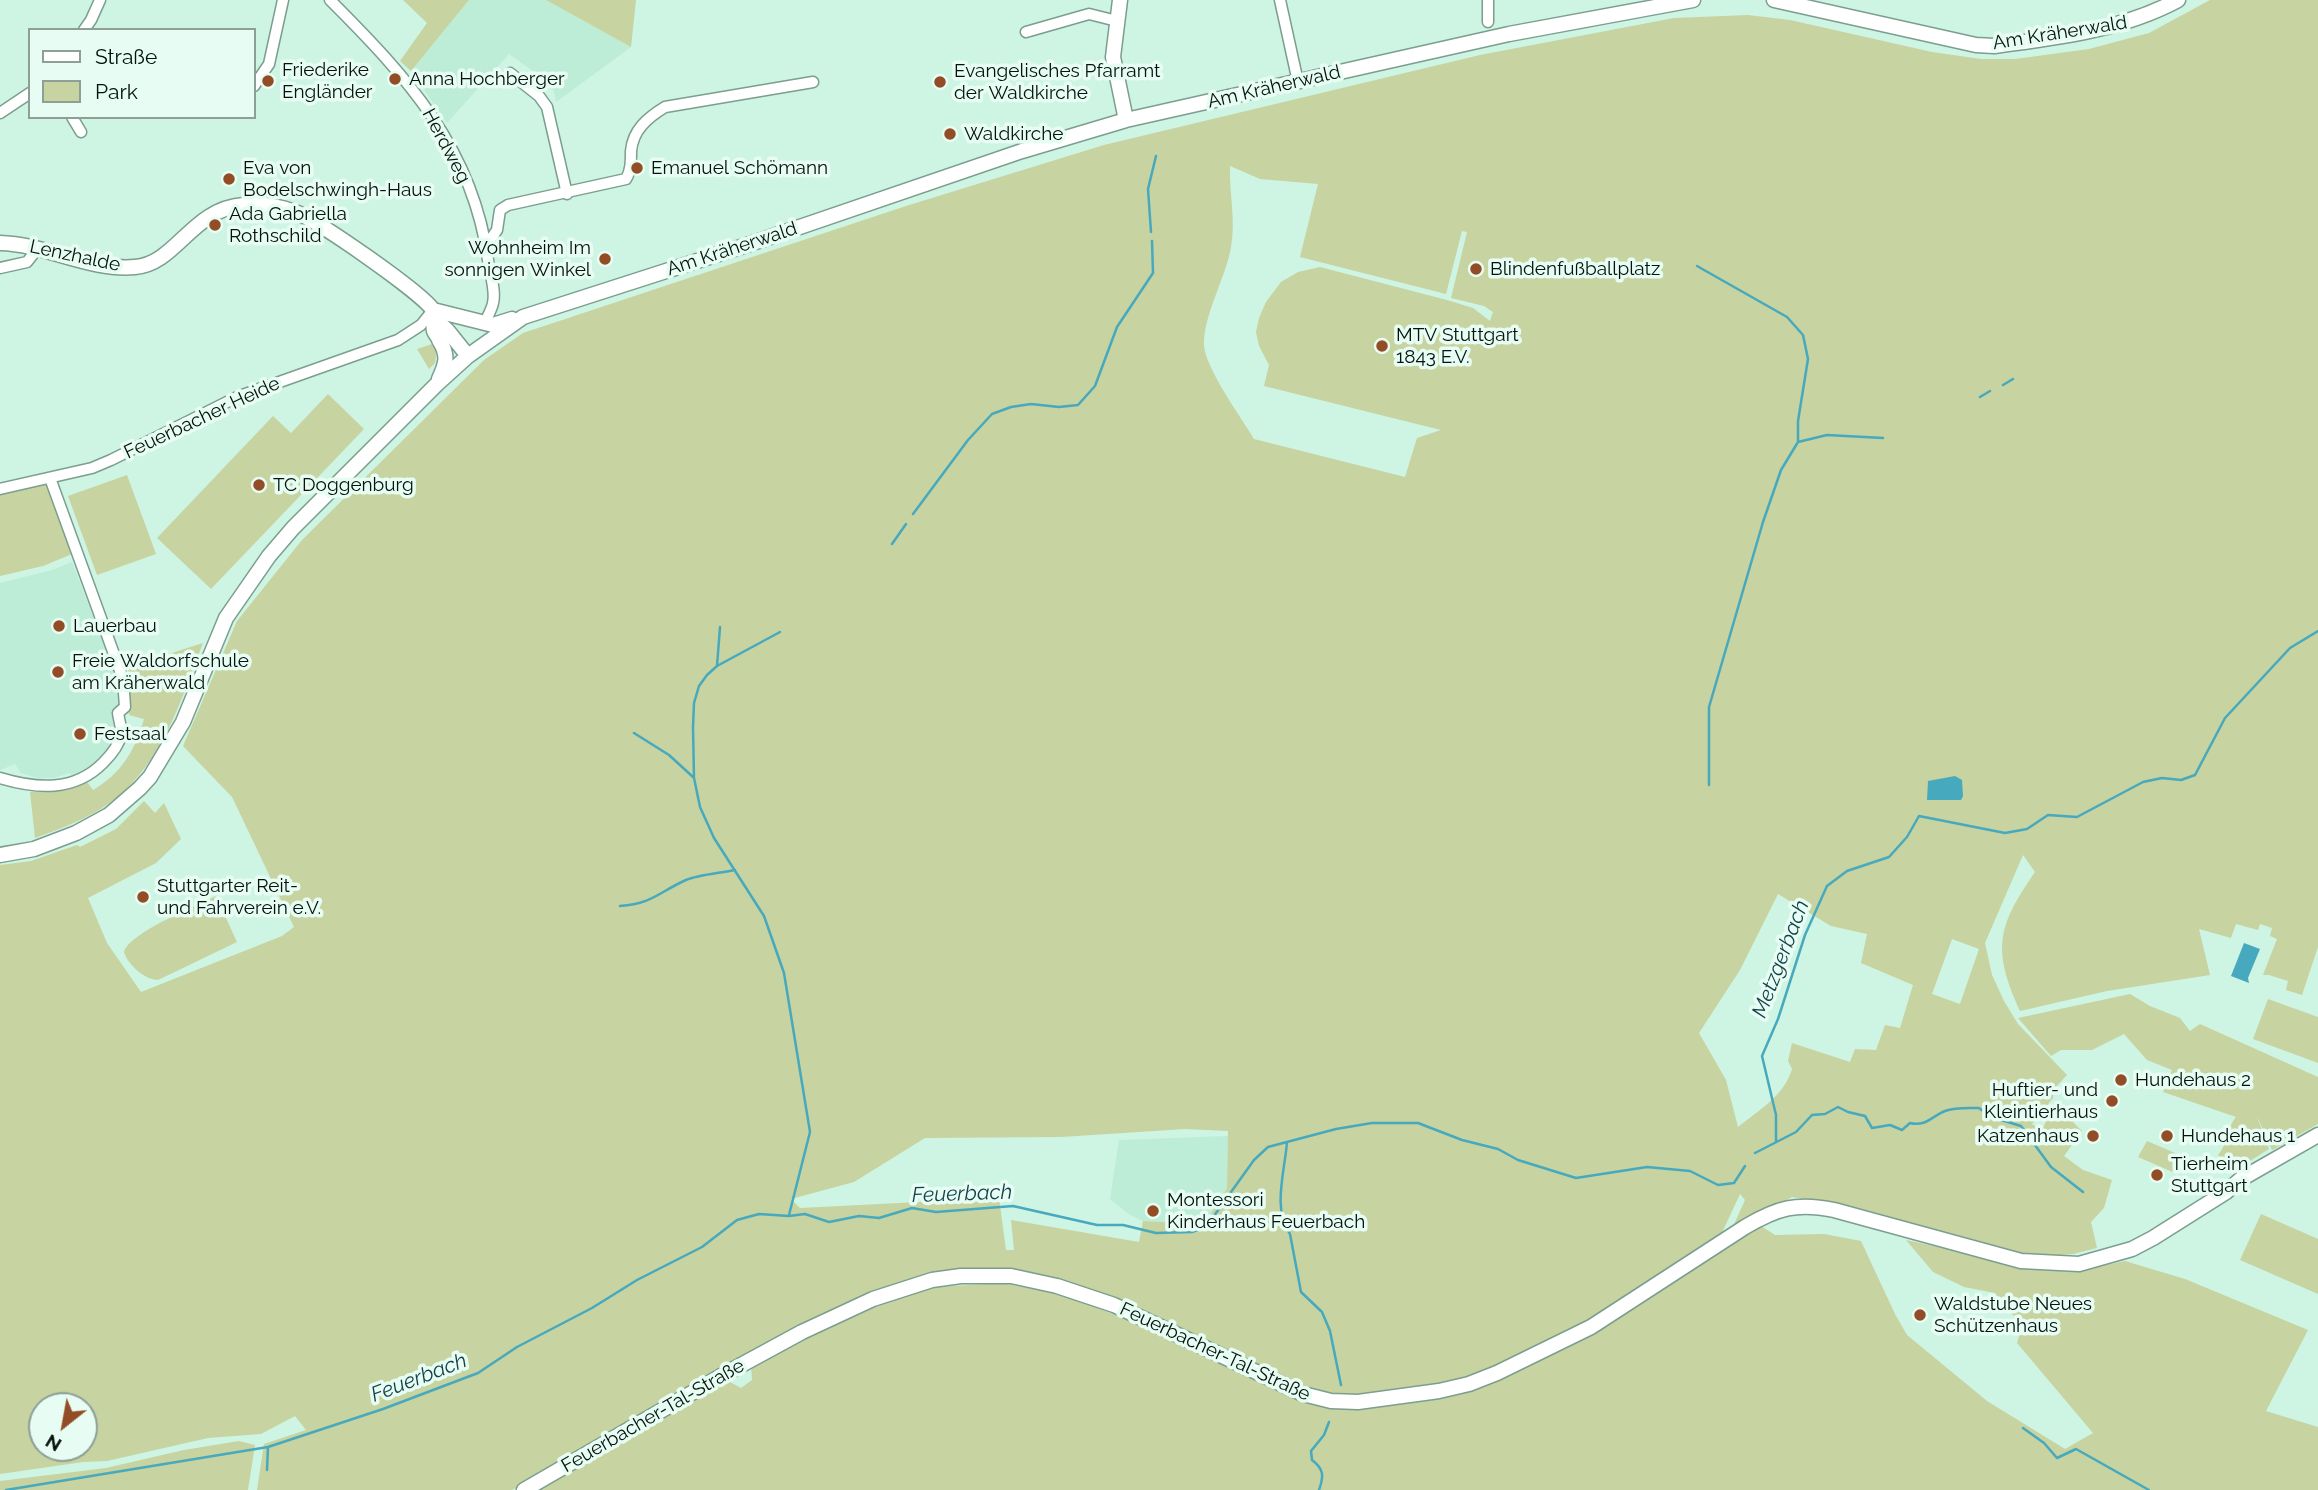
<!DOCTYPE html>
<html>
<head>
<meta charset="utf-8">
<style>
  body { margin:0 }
  #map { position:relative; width:2318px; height:1490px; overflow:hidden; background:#cef4e3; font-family:Raleway,sans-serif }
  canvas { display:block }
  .legend { position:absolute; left:28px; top:28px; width:228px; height:91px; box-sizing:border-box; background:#e7fdf3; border:2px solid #8d9f97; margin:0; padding:9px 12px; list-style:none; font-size:21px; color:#05120d }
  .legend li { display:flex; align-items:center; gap:14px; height:35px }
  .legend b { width:35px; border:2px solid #8d9f97 }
  .north { position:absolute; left:28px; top:1392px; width:70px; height:70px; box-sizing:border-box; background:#e7fdf3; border:2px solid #8d9f97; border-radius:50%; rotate:211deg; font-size:19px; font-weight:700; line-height:28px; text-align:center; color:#05120d }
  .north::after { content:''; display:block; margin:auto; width:24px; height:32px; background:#934d26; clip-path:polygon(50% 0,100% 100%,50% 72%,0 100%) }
</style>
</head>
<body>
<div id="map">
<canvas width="2318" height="1490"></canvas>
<ul class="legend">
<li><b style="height:9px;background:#fff"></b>Straße</li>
<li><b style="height:19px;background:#c7d3a0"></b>Park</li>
</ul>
<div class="north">N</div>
</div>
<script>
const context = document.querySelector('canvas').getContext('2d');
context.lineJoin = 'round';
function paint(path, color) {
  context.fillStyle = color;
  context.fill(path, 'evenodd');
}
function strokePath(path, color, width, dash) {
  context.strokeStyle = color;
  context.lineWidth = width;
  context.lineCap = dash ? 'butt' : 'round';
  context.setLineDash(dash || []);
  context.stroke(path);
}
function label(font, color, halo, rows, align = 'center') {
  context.font = font + ' Raleway,sans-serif';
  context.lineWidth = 7;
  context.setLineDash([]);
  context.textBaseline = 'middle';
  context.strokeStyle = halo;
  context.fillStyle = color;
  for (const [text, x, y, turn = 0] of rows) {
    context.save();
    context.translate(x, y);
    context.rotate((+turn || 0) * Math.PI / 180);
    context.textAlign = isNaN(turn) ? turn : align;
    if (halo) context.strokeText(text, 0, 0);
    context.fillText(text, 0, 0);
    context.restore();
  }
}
const built = new Path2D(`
  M469,0h77l85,47 -75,55 -2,-11 -11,-13 -34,-24 -62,69 -36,-52z
  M72,562l46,118 3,27 -5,26 -12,24 -11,10 -18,10 -6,-4 -15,5h-16l-17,-5 -6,-9 -15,6v-187l52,-13z
  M1228,1136l-1,52 -24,36 -60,-3 -13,-6 -20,-16 9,-59z`);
const green = new Path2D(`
  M403,0h66l-58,71 -11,-10 27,-38z
  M546,0h90l-5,47z
  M2210,0h108v947l-16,48 -16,-5 2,-9 -19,-6h-6l14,-36 -7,-3 2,-8 -12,-4 -2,6 -22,-6 -5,14 -32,-9 11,46 -103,16 -87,20c-28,-62 -23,-84 15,-139l-12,-17 -38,88 7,32 12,26 14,23 49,51 -13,14 -1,9 -21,26 10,6 14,-30 11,16 15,15 -18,25 19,14 29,10 -8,28 -13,14 6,26 -24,6 -24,2 -35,-3 -169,-47 -53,-9 -61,34 14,-31 -5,-6 -20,43 -111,72 -75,41 -69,30 -57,12 -62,5 -29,-4 -253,-110 -44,-12 -18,-2 -88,12 -402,209h-255l7,-46 42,-14 -11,-14 -34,18 -53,4 -101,23 -24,1 -83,12v-609l31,-4 46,-16 3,2 36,-18 28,-28 11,12 9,-10 17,36 -25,24 -68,35 19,45 34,49 141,-56 12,-9 -62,-130 -49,-51 54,-125 65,-81 182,-180 39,-27 383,-127 198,-61 376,-90 194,-37 74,-3 42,5 142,32 49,7h34l74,-10 60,-16zM1230,166l30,13 58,5 -18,73 146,37 16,-63 5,1 -16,66 33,8 9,6 -3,9 -17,-13 -26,-8 -127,-33 -22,5 -17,10 -15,20 -7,16 -3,14 3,14 10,19 -5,21 177,44 -24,8 -12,39 -151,-38c-13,-22 -49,-71 -50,-94 -1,-29 22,-68 27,-98 5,-26 -2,-55 -1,-81zM1778,894l53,32 36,8 -6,29 52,22 -13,43 -15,-3 -9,25 -21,-1 -5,13 -58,-19 -4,18 4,8c-8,27 -33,41 -54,58l-12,-47 -27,-47 41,-63zM1952,939l27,10 -19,55 -28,-10zM1185,1129l43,2 -1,57 -23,36 -61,-3 -4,21 -128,-22 3,30h-8l-7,-52 -199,10 -9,-9 63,-17 71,-44 136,-1zM42,1406h42v42h-42z
  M432,344l5,5 -2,14 -6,6 -12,-20z
  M328,394l36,35 -153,160 -54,-51 116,-122 18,17z
  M127,475l29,79 -59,21 -29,-79z
  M49,480l23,74 -29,12 -43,10v-84z
  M203,643c-24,62 -43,130 -104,167 -20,12 -42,20 -64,28l-5,-46 37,-2 20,-8 6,8c28,-16 43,-41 51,-71l-15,-4 -1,-48z
  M216,896l21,46 -79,38c-13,0 -30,-15 -34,-28 5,-19 72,-46 92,-56z
  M2130,994l20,12 30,12 10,13 10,-7 118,53v47l-46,26 -16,-36 13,35 -35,22 -16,-16c10,-11 9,-28 18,-38l-73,-25 9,-22 -25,-10 -23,-26 -32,16h-31l-10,6 -33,-38z
  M2268,999l50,18v46l-65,-24z
  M2147,1141l35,15 -7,17 -37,-16z
  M2261,1214l57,25v55l-78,-34z
  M1761,1226l14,9 49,-1 37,7 34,73 12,21 80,66 78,48 28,-16 -76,-90 5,-17 -27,-33 -31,-6 -31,-15 -27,-32 116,25 60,5 43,-9 60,18 123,51 -42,81 52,16v63h-1789l193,-108h8l11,6 11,-8 -1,-15 52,-27 117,-50 82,-5 57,11 81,30 175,80 27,1 127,-18z
  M239,1441l16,4 -7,45h-248v-9l106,-13 78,-18z`);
const water = new Path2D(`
  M1955,776l7,4 1,16 -2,4h-34l1,-19z
  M2244,943l16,6 -12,29 1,5 -18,-7z`);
const stream = new Path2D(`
  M1151,232l-3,-43 8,-33
  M1697,266l90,51 16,18 5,24 -10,62v21l-17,28 -18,52 -54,185v78
  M2003,385l10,-6
  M1980,397l10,-6
  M1798,442l29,-7 56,3
  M913,514l55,-74 24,-26 19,-7 20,-3 28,3 19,-2 17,-19 22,-59 36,-54 -1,-32
  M892,544l14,-20
  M780,632l-63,34 -10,9 -8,11 -5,17 -1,24 1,51 6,29 14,31 50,78 20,57 26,159 -21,83
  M717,666l3,-39
  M634,733l35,22 24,22
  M620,906c32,-2 39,-14 66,-26 12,-5 35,-7 49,-10
  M1776,1141v-26l-14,-59 16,-37 27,-84 22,-49 20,-15 42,-14 18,-20 12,-21 86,17 22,-4 21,-14 29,2 66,-35 19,-4 19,2 14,-5 30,-57 65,-70 28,-17
  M1287,1142c-2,28 -15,68 3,92l11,58 21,20 8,19 11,54
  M1755,1153l41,-21 16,-17 13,-1 13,-7 10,5 17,4 7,12 18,-3 12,5 8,-7c16,4 22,-7 35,-12 10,-4 24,-3 34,-3l12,9 30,9 30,41 32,25
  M2023,1428l21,15 13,15 19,-9 73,41
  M267,1470l1,-23
  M6,1490l262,-43 115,-38 95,-36 39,-26 75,-39 45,-28 65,-33 35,-27 22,-6 30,2 16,-2 24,8 30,-6 20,2 33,-10 24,4 77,-6 84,19h26l33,8 36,-1 14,-5 48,-67 14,-13 68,-18 36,-6h46l44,17 36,9 20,11 58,18 71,-11 43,4 28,14 16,-2 11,-17
  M1319,1490c5,-14 5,-21 -7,-30l-1,-9 13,-16 5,-13`);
const street = new Path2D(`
  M330,0c76,76 143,148 158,260 2,13 8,31 5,43 -1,6 -6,14 -8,20
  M1280,0l18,82
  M1488,22v-22
  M84,30l7,-10 9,-20
  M1026,32l63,-18 28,7
  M510,73l29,23 8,11 20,87
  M254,86l15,-22 14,-64
  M0,113l30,-20
  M72,117l9,15
  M486,246l11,-16 3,-20 8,-5 118,-26c5,-8 5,-18 5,-28 2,-21 16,-33 34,-44l148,-25
  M0,268l27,-6 11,-14
  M0,489l92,-21 19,-8 126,-63 161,-57 23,-15 12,-15
  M0,778c37,11 74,14 103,-15 7,-7 16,-18 18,-28 1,-6 -2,-15 -3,-22l7,-6 -2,-28 -73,-201`);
const secondary = new Path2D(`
  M1120,0l-7,57 13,63
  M1774,0l202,45 18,1c63,-8 128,-16 184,-46
  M0,243c46,1 89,28 135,24 41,-3 57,-58 108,-62 17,-2 35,1 52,7 21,7 127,81 138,98 4,8 -1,14 1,21 0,1 5,7 5,9 10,15 7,24 0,39
  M433,310l60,15 19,-6
  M436,320l12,11 20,25
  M0,855l34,-6 42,-16 33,-18 31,-27 10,-11 33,-55 43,-104 43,-62 24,-28 144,-144 31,-28 55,-39 227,-73 272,-93 104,-31 383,-86 184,-34
  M524,1490l197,-114 81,-44 71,-33 59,-19 29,-4h50l46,10 57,19 189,89 28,7 27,1 81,-11 30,-7 28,-11 94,-46 154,-100c32,-19 52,-25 89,-17l187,51 58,3 53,-15 21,-11 73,-46 15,-13 77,-44`);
const markers = [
  [395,79,7,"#934d26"],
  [268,81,7,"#934d26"],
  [940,82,7,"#934d26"],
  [950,134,7,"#934d26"],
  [637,168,7,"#934d26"],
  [229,179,7,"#934d26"],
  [215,225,7,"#934d26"],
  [605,259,7,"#934d26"],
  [1476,269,7,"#934d26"],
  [1382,346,7,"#934d26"],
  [259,485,7,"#934d26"],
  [59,626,7,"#934d26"],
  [58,672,7,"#934d26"],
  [80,734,7,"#934d26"],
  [143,897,7,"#934d26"],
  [2121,1080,7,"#934d26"],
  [2112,1101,7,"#934d26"],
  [2093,1136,7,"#934d26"],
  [2167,1136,7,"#934d26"],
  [2157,1175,7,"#934d26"],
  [1153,1211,7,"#934d26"],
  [1920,1315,7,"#934d26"]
];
const streetNames = [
  ["Am Kräherwald",2060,33,-9],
  ["Am Kräherwald",1274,87,-13],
  ["Herdweg",446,146,62],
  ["Am Kräherwald",732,249,-18],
  ["Lenzhalde",75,256,12],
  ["Feuerbacher Heide",202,418,-25],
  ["Feuerbacher-Tal-Straße",1215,1352,25],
  ["Feuerbacher-Tal-Straße",653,1416,-30]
];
const poiNames = [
  ["Friederike",282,70],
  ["Engländer",282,92],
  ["Evangelisches Pfarramt",954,71],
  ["der Waldkirche",954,93],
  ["Anna Hochberger",409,79],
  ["Waldkirche",964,134],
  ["Eva von",243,168],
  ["Bodelschwingh-Haus",243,190],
  ["Emanuel Schömann",651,168],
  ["Ada Gabriella",229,214],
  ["Rothschild",229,236],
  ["Wohnheim Im",591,248,"right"],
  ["sonnigen Winkel",591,270,"right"],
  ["Blindenfußballplatz",1490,269],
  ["MTV Stuttgart",1396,335],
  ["1843 E.V.",1396,357],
  ["TC Doggenburg",273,485],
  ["Lauerbau",73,626],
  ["Freie Waldorfschule",72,661],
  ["am Kräherwald",72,683],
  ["Festsaal",94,734],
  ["Stuttgarter Reit-",157,886],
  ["und Fahrverein e.V.",157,908],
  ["Hundehaus 2",2135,1080],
  ["Huftier- und",2098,1090,"right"],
  ["Kleintierhaus",2098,1112,"right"],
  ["Katzenhaus",2079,1136,"right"],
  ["Hundehaus 1",2181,1136],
  ["Tierheim",2171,1164],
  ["Stuttgart",2171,1186],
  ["Montessori",1167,1200],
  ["Kinderhaus Feuerbach",1167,1222],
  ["Waldstube Neues",1934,1304],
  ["Schützenhaus",1934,1326]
];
const waterNames = [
  ["Metzgerbach",1781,959,-69],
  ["Feuerbach",962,1194,-2],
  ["Feuerbach",419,1378,-21]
];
paint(built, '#bdecd7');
paint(green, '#c7d3a0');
paint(water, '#47a9bd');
strokePath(stream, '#47a9bd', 2.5);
strokePath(street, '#7b9e8f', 13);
strokePath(secondary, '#7b9e8f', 17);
strokePath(street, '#fff', 10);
strokePath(secondary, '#fff', 14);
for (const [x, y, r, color] of markers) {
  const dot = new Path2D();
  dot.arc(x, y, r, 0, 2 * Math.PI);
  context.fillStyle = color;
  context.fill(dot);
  strokePath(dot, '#e7fdf3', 2.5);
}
label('19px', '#05120d', '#e7fdf3', streetNames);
label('19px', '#05120d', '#e7fdf3', poiNames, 'left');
label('italic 21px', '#133f48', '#e7fdf3', waterNames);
</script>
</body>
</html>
